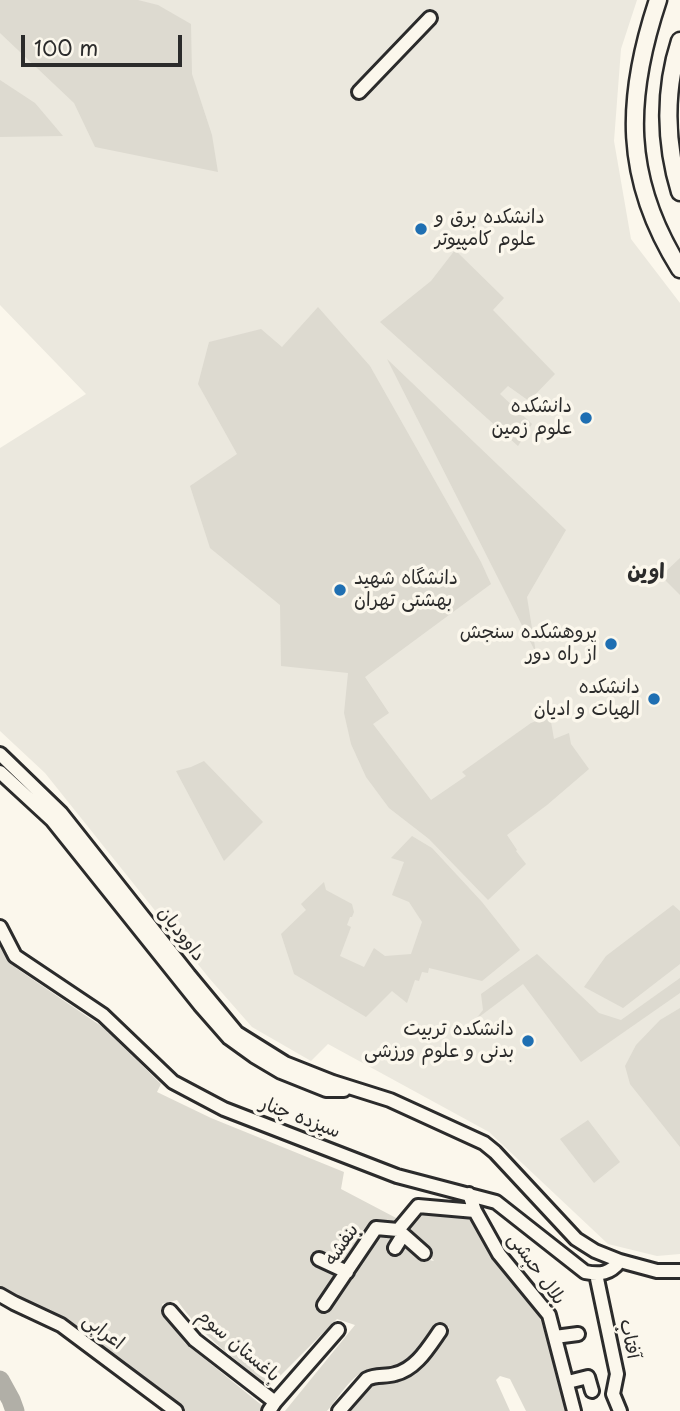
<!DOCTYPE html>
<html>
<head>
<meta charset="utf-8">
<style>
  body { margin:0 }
  #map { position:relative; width:680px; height:1411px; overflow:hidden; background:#fbf7ec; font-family:"Playpen Sans",sans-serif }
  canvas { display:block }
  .scale { position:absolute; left:21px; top:35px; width:161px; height:32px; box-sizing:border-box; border:4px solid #2b2b2b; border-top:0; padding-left:9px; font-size:21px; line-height:24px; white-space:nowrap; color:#2b2b2b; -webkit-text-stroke:5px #fbf7ec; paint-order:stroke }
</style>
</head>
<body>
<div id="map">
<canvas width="680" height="1411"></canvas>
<div class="scale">100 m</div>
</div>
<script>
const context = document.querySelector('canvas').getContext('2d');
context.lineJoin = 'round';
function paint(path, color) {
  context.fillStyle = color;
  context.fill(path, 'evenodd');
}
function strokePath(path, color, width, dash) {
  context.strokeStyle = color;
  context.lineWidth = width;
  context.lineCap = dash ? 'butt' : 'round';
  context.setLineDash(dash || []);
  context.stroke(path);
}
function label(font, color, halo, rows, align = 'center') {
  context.font = font + ' "Playpen Sans","Playpen Sans Arabic",sans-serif';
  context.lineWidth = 7;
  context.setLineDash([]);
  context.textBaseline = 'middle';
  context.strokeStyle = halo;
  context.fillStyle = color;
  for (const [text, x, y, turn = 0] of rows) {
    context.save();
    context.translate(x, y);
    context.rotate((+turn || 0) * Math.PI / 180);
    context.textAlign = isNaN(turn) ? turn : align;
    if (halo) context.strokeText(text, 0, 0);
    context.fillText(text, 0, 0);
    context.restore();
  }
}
const built = new Path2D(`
  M0,0h637l-16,49 -7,92 17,98 49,64v951l-23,2 -49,-12 -119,-112 -161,-88 -17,17 -59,-34 -43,-49 -164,-205 -45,-42v-283l86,-54 -86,-89z`);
const green = new Path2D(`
  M0,0h138l20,5 33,19 1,50 20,61 6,37 -123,-25 -21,-44 -74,-70z
  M0,80l35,23 28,33 -63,1z
  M455,250l49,48 -11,12 62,64 -26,27 -21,-15 -8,8 32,30 -14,22 -138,-124 51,-41z
  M318,307l52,59 111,196 10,22 -126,93 24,36 -16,11 58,76 35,-24 -4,-4 69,-49 19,-7 4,23 15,-6 2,11 18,25 -42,36 -40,30 10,15 -1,1 10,13 -38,36 -59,-61 -40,-31 -23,-31 -15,-33 -7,-31 4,-40 -67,-7 -1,-61 -70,-57 -20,-62 47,-32 -39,-70 11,-42 52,-13 21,18z
  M387,359l179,171 -39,67 9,56z
  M680,558v37l-19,-19z
  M204,761l59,61 -39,39 -48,-90 15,-4z
  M412,836l20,12 50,54 38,48 -38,31 -53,-13 -1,5 -6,-1 -3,9 -4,-1 -8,23 -15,-12 -26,26 -72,-43 -13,-40 25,-24 -5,-6 23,-22 2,8 26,14 2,8 -2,5h-2l-3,8 4,2 -11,29 24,11 10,-19 11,8 26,-2 11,-32 -13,-20 -17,-7 12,-33 -13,-4z
  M673,905l7,6v53l-57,44 -39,-21 22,-31z
  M0,943l16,25 88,60 57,56 -4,8 54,26 133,54 -3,17 59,31 -27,3 -33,50 40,-41 17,4 28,23 9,2 -28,-30 18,-17h46l70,104 31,93h-45l-16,-32 -10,-3 -4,4 14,31h-161l24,-28c9,-1 20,0 28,-2 20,-6 40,-36 48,-54l-11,-5c-13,18 -25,39 -47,45 -11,3 -18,-1 -27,4 -15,8 -26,27 -37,40h-42l70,-86 -18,-6 -67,67c-35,-26 -69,-51 -93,-86l-15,4 9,19 14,20 79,64 -3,4h-76l-58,-41 -127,-80z
  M537,954l62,59 22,7 59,-42v15l-99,69 -58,-78 -48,36 8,-10 -2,-16z
  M680,1008v139l-50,-63 -5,-18 11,-21 24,-25z
  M588,1120l32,42 -26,21 -34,-44z`);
const river = new Path2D(`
  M0,1380l11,20 4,11`);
const minor = new Path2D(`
  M359,92l71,-74
  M0,754l61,59 128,162 48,58 48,30 48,19 57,18 94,43 11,9 81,87 19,12 25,10 37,10h23
  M0,772l52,48 148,185 29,33 25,18 27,16 45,18h18
  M0,927l15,29 88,59 70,67 51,27 173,67 99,26 89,70c15,3 25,2 35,-11
  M469,1194l6,17 24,43 50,61 25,96
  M398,1230l20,-24 57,5
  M398,1230l26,23
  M395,1248l8,-13
  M319,1259l28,13
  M596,1274l21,100 -4,20 7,17
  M0,1295l14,8 47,22 115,86
  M324,1305l52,-77 22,2
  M170,1311l25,29 80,62 -6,9
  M555,1337l23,-3
  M568,1382l20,-5 4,14
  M275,1402l63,-72
  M339,1411l28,-32c9,-5 18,-2 28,-5 21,-5 33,-26 45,-43`);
const major = new Path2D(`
  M658,0c-33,99 -35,178 22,269
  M680,41c-16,49 -15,102 0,151`);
const markers = [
  [421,229,7,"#1f6fb2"],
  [586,418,7,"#1f6fb2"],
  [340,590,7,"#1f6fb2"],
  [611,644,7,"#1f6fb2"],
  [654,699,7,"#1f6fb2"],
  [528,1041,7,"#1f6fb2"]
];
const poiNames = [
  ["دانشکده برق و",435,218,"left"],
  ["علوم کامپیوتر",435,240,"left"],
  ["دانشکده",572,407],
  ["علوم زمین",572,429],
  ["دانشگاه شهید",354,579,"left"],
  ["بهشتی تهران",354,601,"left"],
  ["پروهشکده سنجش",597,633],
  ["از راه دور",597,655],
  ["دانشکده",640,688],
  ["الهیات و ادیان",640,710],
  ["دانشکده تربیت",514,1030],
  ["بدنی و علوم ورزشی",514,1052]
];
const streetNames = [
  ["داوودیان",181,934,52],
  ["سیزده چنار",300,1118,21],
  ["بنفشه",342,1245,-56],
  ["بلال حبشی",536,1269,54],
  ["اعرابی",103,1332,37],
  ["آفتاب",629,1339,78],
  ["باغستان سوم",238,1346,40]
];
const neighbourhoodNames = [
  ["اوین",646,572]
];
paint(built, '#ebe8de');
paint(green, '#dddad0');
strokePath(river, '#b1afa7', 19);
strokePath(minor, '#2b2b2b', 18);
strokePath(major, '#2b2b2b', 21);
strokePath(minor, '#fbf7ec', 12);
strokePath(major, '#fbf7ec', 16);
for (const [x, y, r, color] of markers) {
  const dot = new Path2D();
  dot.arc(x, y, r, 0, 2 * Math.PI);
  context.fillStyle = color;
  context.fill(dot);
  strokePath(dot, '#fbf7ec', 2.5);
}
label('19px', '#2b2b2b', '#fbf7ec', poiNames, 'right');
label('19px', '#2b2b2b', '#fbf7ec', streetNames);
label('bold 21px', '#2b2b2b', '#fbf7ec', neighbourhoodNames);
</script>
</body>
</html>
